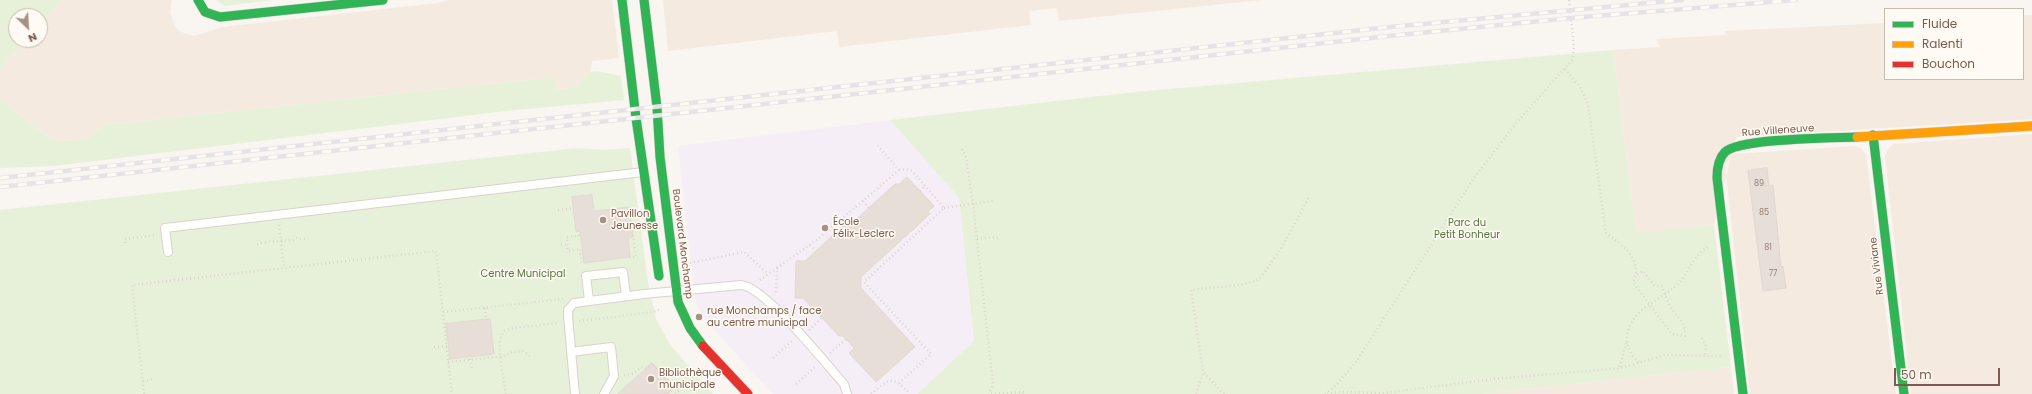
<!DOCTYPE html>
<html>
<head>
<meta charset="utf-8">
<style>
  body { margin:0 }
  #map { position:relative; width:2032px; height:394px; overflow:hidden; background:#f9f5f0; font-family:Poppins,sans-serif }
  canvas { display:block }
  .legend { position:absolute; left:1884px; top:8px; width:140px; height:72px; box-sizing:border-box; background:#fffaf3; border:1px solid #cabab0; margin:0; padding:5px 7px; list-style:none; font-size:12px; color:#7b5b4c }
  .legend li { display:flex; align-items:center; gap:8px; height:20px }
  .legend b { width:20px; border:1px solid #cabab0 }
  .north { position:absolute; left:8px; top:8px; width:40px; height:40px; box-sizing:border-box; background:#fffaf3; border:1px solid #cabab0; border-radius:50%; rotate:155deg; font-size:11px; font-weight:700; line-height:16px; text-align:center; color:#7b5b4c }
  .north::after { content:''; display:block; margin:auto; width:14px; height:18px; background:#a79185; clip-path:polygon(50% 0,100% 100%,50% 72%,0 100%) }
  .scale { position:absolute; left:1894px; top:368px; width:106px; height:18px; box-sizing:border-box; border:2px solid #7b5b4c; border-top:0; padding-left:5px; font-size:12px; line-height:14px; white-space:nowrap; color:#7b5b4c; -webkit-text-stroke:3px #fffaf3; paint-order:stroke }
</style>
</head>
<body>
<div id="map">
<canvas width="2032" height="394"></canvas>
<ul class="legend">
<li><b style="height:5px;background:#30b455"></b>Fluide</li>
<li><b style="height:5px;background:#ff9f0a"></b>Ralenti</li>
<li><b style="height:5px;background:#e5322d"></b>Bouchon</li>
</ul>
<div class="north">N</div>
<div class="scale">50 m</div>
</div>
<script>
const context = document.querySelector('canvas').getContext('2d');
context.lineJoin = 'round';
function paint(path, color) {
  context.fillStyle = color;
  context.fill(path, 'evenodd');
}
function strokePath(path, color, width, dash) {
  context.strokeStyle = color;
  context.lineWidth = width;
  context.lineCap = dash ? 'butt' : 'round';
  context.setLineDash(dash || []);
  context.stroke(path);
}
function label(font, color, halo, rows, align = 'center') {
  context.font = font + ' Poppins,sans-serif';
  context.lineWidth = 3;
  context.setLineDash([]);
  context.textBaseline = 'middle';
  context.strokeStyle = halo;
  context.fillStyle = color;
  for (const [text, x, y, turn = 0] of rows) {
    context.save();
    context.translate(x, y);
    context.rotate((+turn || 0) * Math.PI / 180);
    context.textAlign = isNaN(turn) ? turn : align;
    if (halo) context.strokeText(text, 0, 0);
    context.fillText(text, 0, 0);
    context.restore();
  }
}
const residential = new Path2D(`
  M62,0h110l-2,12 5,15 6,5 14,4 27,-9 216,-24 11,-3h163l7,58 -27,3 -2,11 -14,15 -20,3 -1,-13 -452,48 -17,15 -33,1 -53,-42v-30l26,-29h14v-15z
  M663,0h599l-203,21 -2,-13 -28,3 2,14 -192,22 -2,-16 -169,20z
  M2023,15h9v104l-296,18 -22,88 -78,9 -23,-184 47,-3 -4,-8 70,-4 -1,-4 160,-8v56h138z
  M2032,134v260h-121l-26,-238 3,-7 5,-5z
  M1855,146l7,3 4,6 30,239h-146l-25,-230 9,-10z
  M1731,367l3,27h-254z`);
const education = new Path2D(`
  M890,120l69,78 15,144 -57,52h-144l-65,-71 -12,-19 -18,-158z`);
const green = new Path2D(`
  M0,0h62l-22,25v-9h-24v24h10l-26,29z
  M216,0h57l-48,6z
  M1613,50l23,183 78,-8 17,142 -251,27h-563l57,-53 -15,-143 -69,-78 245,-28z
  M597,71l24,5 3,24 -118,11 -452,55 -54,2v-69l53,42 33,-1 17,-15 452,-48 1,13 20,-3 14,-15z
  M578,148l27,2 25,-2 18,134 8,37 15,27 42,48h-713v-184z`);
const building = new Path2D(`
  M1767,168l2,18 4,-1 8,82 2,-1 3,22 -23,3 -15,-120z
  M907,177l27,29 -6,6 2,2 -69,63v11l54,59 -39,35 -27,-29 5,-5 -11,-12h-4l-36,-38h-8l1,-37h9l38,-35 5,1 47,-43h4z
  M592,195l2,16 35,-4 4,30 -5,1 2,19 -46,6 -4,-32h-4l-4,-34z
  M490,319l4,35 -44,5 -4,-35z
  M652,363l23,25 -7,6h-50z`);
const path = new Path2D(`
  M1565,69l15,18 8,17 18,129c16,12 38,27 27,49l39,52 13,2c2,-14 -11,-21 -16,-32 -3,-5 -5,-12 -7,-18h-7l-12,-15 -7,5
  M962,149l4,8 7,47 20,180 -4,10
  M899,170l7,-1 6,2 32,37 -80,74 67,72 -32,29
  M920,191l5,-5
  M863,201l6,7
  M944,208l49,-7
  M558,210l15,-2
  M279,225l5,43
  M578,231l1,5 -12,1 1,14 12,-2 2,15
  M977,239l13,-2 8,1
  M125,243v-4l32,-4
  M257,244c10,-3 24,-3 36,-4l3,-2 9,1
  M561,245l6,-1
  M810,245l6,6
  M629,257h7l-4,-28h2
  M690,263l54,-11 24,22
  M777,268l41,-29 81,-69 -21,-24
  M760,280l17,-12 -1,27
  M485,308l1,12
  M443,312l120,-13
  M579,321l74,-9 9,-3
  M809,330l13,-12
  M1702,338l4,9 -1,8
  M434,347l13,-1
  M830,353l16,-14
  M773,358l20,-18
  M470,359l2,12
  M448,362l57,-6 7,-4 11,-1 7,5
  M1639,362c-8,-6 -13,-16 -12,-26 3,-27 33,-35 50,-51 13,-12 15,-30 31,-38
  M1620,367l6,-24
  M624,375l9,-1 8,-7 5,2 6,-6 26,29
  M143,381l12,-2
  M796,384l20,-18
  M144,394l-12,-109 304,-34 16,143
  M506,394c-2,-12 -9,-48 -5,-57 2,-6 7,-8 12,-9l45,-5
  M675,394l22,-20
  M871,394c19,-16 21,-19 39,0
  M991,394l32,-2 1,2
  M1196,394l7,-22
  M1224,394l-21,-22 -12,-82c17,-3 51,-3 66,-10 11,-6 46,-70 52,-84
  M1325,394l10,-8 21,-24 118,-184 43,-56 55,-62 2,-13 -5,-47
  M1327,394l11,-2 46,1 110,-14 126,-11 45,-13 56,1`);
const lane = new Path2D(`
  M168,252l-3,-24 478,-56
  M589,300l-3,-24 37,-4 3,24
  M571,352l40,-5 3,29 -10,18
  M575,394l-7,-78v-6l6,-7 70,-9 97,-9c23,1 85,79 103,99l3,10`);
const fast = new Path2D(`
  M198,0l7,12 15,5 163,-17
  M622,0l14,118 23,158
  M644,0l13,107 3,50 18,145 12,26 13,18
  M1873,135l31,259
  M1743,394l-26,-216c0,-9 1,-19 8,-26 15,-14 107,-14 132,-15`);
const slow = new Path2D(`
  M1857,137l175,-11`);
const jam = new Path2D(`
  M703,346l45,48`);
const rail = new Path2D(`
  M0,178l1390,-151 292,-27
  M0,187l1389,-151 182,-18 225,-18`);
const markers = [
  [603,220,4,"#a79185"],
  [825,228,4,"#a79185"],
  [699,317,4,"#a79185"],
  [651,379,4,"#a79185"]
];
const numberNames = [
  ["89",1759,184],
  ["85",1764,213],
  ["81",1768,248],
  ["77",1773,274]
];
const streetNames = [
  ["Rue Villeneuve",1778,131,-4],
  ["Boulevard Monchamp",682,244,83],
  ["Rue Viviane",1877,266,-97]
];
const poiNames = [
  ["Pavillon",611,214],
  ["Jeunesse",611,226],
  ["École",833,222],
  ["Félix-Leclerc",833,234],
  ["rue Monchamps / face",707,311],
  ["au centre municipal",707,323],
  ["Bibliothèque",659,373],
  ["municipale",659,385]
];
const parkNames = [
  ["Parc du",1467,223],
  ["Petit Bonheur",1467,235],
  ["Centre Municipal",523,274]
];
paint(residential, '#f5eae0');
paint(education, '#f6eef6');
paint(green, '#e7f1da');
paint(building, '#e6ded7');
strokePath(building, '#e3d8d1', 1);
strokePath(lane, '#d9d2cd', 10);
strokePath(fast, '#d9d1cb', 10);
strokePath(slow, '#d9d1cb', 10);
strokePath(jam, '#d9d1cb', 10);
strokePath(path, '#dcd4d0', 2.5, [1, 3]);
strokePath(lane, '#fefefd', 8);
strokePath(fast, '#30b455', 9);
strokePath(slow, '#ff9f0a', 9);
strokePath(jam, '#e5322d', 9);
strokePath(rail, '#e6e3e7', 4.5);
strokePath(rail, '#fffaf3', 3, [9]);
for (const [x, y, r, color] of markers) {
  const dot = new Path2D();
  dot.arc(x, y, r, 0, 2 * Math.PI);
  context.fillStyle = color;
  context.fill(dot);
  strokePath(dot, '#fffaf3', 1.5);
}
label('8px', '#987e71', null, numberNames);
label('10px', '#7b5b4c', '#fffaf3', streetNames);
label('10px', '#7b5b4c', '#fffaf3', poiNames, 'left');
label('10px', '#547a41', '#fffaf3', parkNames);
</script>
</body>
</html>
